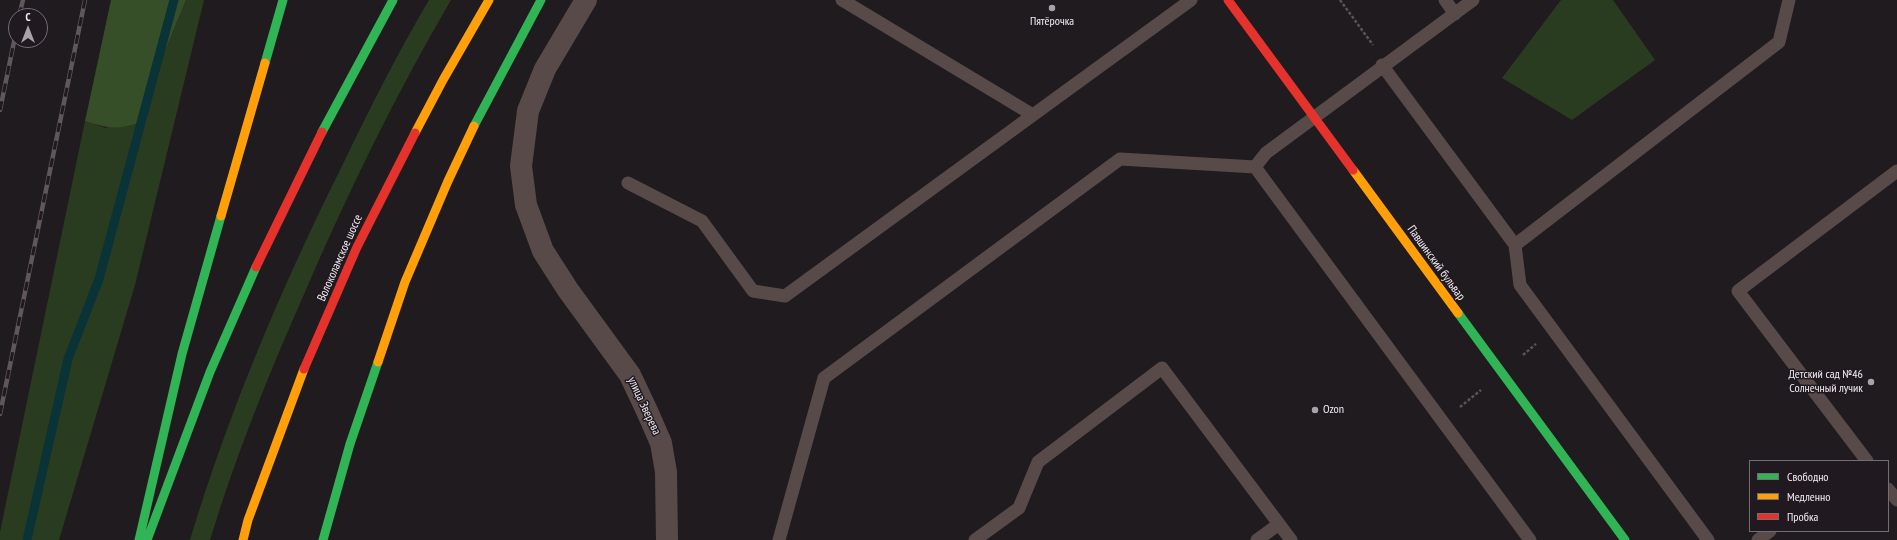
<!DOCTYPE html>
<html>
<head>
<meta charset="utf-8">
<style>
  body { margin:0 }
  #map { position:relative; width:1897px; height:540px; overflow:hidden; background:#1f1b1f; font-family:"PT Sans Narrow",sans-serif }
  canvas { display:block }
  .legend { position:absolute; left:1749px; top:460px; width:140px; height:72px; box-sizing:border-box; background:#211920; border:1px solid #746d74; margin:0; padding:5px 7px; list-style:none; font-size:12px; color:#f1ecf1 }
  .legend li { display:flex; align-items:center; gap:8px; height:20px }
  .legend b { width:20px; border:1px solid #746d74 }
  .north { position:absolute; left:8px; top:8px; width:40px; height:40px; box-sizing:border-box; background:#211920; border:1px solid #746d74; border-radius:50%; rotate:0deg; font-size:11px; font-weight:700; line-height:16px; text-align:center; color:#f1ecf1 }
  .north::after { content:''; display:block; margin:auto; width:14px; height:18px; background:#a8a3a8; clip-path:polygon(50% 0,100% 100%,50% 72%,0 100%) }
</style>
</head>
<body>
<div id="map">
<canvas width="1897" height="540"></canvas>
<ul class="legend">
<li><b style="height:5px;background:#30b455"></b>Свободно</li>
<li><b style="height:5px;background:#ff9f0a"></b>Медленно</li>
<li><b style="height:5px;background:#e5322d"></b>Пробка</li>
</ul>
<div class="north">С</div>
</div>
<script>
const context = document.querySelector('canvas').getContext('2d');
context.lineJoin = 'round';
function paint(path, color) {
  context.fillStyle = color;
  context.fill(path, 'evenodd');
}
function strokePath(path, color, width, dash) {
  context.strokeStyle = color;
  context.lineWidth = width;
  context.lineCap = dash ? 'butt' : 'round';
  context.setLineDash(dash || []);
  context.stroke(path);
}
function label(font, color, halo, rows, align = 'center') {
  context.font = font + ' "PT Sans Narrow",sans-serif';
  context.lineWidth = 3;
  context.setLineDash([]);
  context.textBaseline = 'middle';
  context.strokeStyle = halo;
  context.fillStyle = color;
  for (const [text, x, y, turn = 0] of rows) {
    context.save();
    context.translate(x, y);
    context.rotate((+turn || 0) * Math.PI / 180);
    context.textAlign = isNaN(turn) ? turn : align;
    if (halo) context.strokeText(text, 0, 0);
    context.fillText(text, 0, 0);
    context.restore();
  }
}
const green = new Path2D(`
  M186,0h18l-69,285 -76,255h-59v-8l85,-411 21,7 42,-24 10,-36z
  M429,0h22c-55,94 -103,192 -146,292 -36,81 -69,163 -95,248h-20c39,-129 92,-254 152,-374 27,-56 55,-112 87,-166z
  M1561,0h52l42,60 -83,60 -70,-42z`);
const forest = new Path2D(`
  M111,0h75l-28,68 -15,53c-24,9 -34,8 -58,0z`);
const stream = new Path2D(`
  M27,540l41,-181 31,-80 75,-279`);
const path = new Path2D(`
  M1340,0l33,45
  M1523,355l13,-11
  M1460,407l21,-17`);
const lane = new Path2D(`
  M842,0l191,115 158,-115
  M1445,0l10,14
  M1382,65l133,180 264,-203 10,-42
  M1255,167l11,-14 207,-153
  M628,183l74,38 51,70 32,5 248,-181
  M1515,245l5,40 188,255
  M1867,461l-129,-170 159,-120
  M1888,489l9,11
  M779,540l45,-162 296,-219 135,8 275,373
  M975,540l44,-32 19,-46 124,-94 117,156
  M1257,540l22,-16 12,16
  M1758,540l12,-9`);
const street = new Path2D(`
  M586,0l-41,69 -17,42 -7,55 5,39 17,46 25,39 62,85 17,36 14,32 5,29 1,68`);
const fast = new Path2D(`
  M265,63l18,-63
  M474,126l67,-126
  M322,132l71,-132
  M1458,313l167,227
  M139,540l43,-186 39,-138
  M147,540l63,-168 46,-105
  M323,540l27,-96 28,-82`);
const slow = new Path2D(`
  M415,133l28,-53 46,-80
  M1353,170l105,143
  M221,216l44,-153
  M378,362l27,-80 43,-101 26,-55
  M243,540l5,-20 56,-151`);
const jam = new Path2D(`
  M1228,0l125,170
  M256,267l66,-135
  M304,369l53,-122 58,-114`);
const rail = new Path2D(`
  M19,16l4,-16
  M0,110l16,-78
  M0,414l85,-414`);
const markers = [
  [1052,8,4,"#a8a3a8"],
  [1871,382,4,"#a8a3a8"],
  [1315,410,4,"#a8a3a8"]
];
const poiNames = [
  ["Пятёрочка",1052,22],
  ["Детский сад №46",1863,375,"right"],
  ["Солнечный лучик",1863,389,"right"],
  ["Ozon",1323,410,"left"]
];
const streetNames = [
  ["Волоколамское шоссе",340,258,-66],
  ["Павшинский бульвар",1436,263,54],
  ["улица Зверева",644,406,65]
];
paint(green, '#2a3c1f');
paint(forest, '#374f28');
strokePath(stream, '#0a3338', 9);
strokePath(path, '#5c5355', 2.5, [3, 2]);
strokePath(lane, '#584a49', 13);
strokePath(street, '#584a49', 22);
strokePath(fast, '#30b455', 9);
strokePath(slow, '#ff9f0a', 9);
strokePath(jam, '#e5322d', 9);
strokePath(rail, '#60575a', 4.5);
strokePath(rail, '#211920', 3, [9]);
for (const [x, y, r, color] of markers) {
  const dot = new Path2D();
  dot.arc(x, y, r, 0, 2 * Math.PI);
  context.fillStyle = color;
  context.fill(dot);
  strokePath(dot, '#211920', 1.5);
}
label('12px', '#f1ecf1', '#211920', poiNames);
label('12px', '#f1ecf1', '#211920', streetNames);
</script>
</body>
</html>
